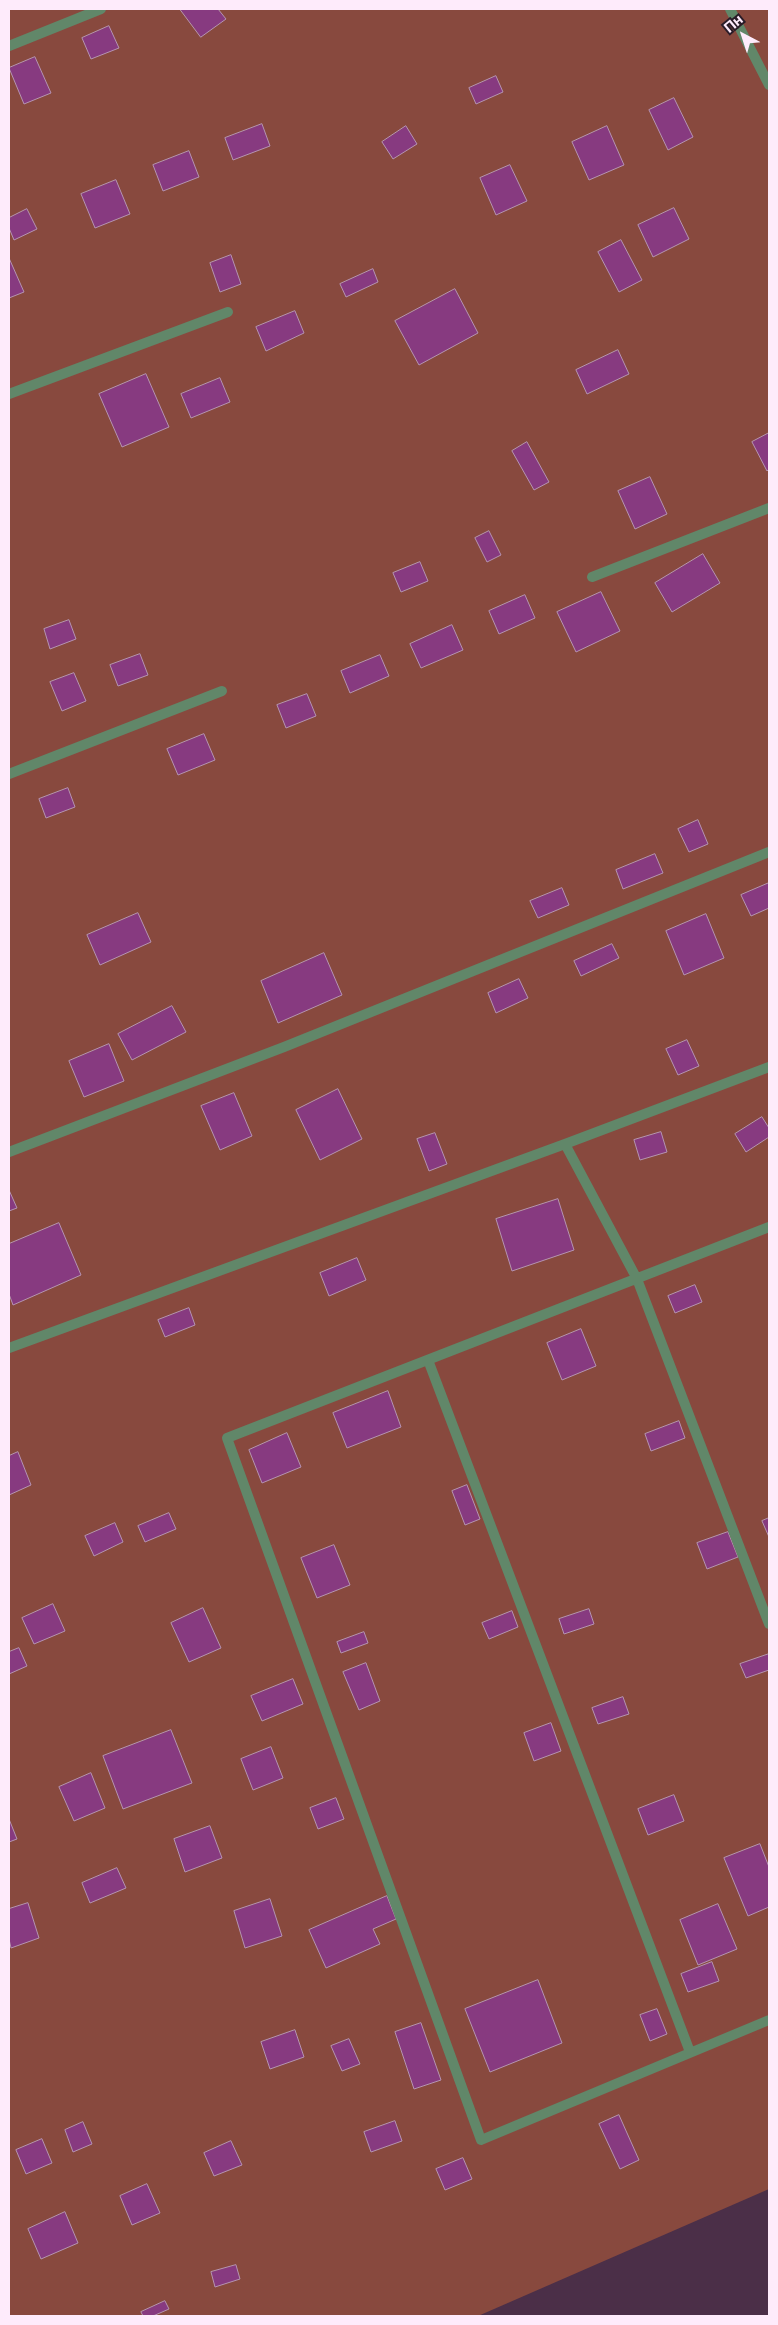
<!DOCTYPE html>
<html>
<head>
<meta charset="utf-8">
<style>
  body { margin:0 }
  #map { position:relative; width:778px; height:2325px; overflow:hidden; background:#4b2f48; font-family:Inter,sans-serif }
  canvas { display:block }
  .frame { position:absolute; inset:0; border:10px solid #feebfb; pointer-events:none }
  .north { position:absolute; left:718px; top:10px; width:50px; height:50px; -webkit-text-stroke:4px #291c28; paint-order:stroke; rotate:320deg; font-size:14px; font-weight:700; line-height:20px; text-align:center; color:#feebfb }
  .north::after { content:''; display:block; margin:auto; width:18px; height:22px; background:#feebfb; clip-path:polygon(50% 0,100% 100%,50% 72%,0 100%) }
</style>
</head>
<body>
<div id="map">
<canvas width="778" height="2325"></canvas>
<div class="frame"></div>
<div class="north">Пн</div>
</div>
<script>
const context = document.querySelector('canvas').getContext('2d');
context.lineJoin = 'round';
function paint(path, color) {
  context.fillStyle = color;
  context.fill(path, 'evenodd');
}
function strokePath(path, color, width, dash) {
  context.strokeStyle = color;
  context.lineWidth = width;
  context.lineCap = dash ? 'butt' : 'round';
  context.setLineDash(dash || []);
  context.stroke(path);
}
const green = new Path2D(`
  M9,9h760v2180l-291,127h-469z`);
const building = new Path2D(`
  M180,9h38l8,10 -25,18z
  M109,26l10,22 -28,11 -9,-21z
  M35,57l16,36 -27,11 -15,-36z
  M496,76l7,16 -27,12 -7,-16z
  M674,98l19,39 -25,13 -19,-40z
  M262,124l8,22 -37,14 -8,-22z
  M406,126l11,18 -24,15 -11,-17z
  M607,126l17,39 -35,15 -17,-38z
  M189,151l10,26 -36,14 -10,-26z
  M510,165l17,36 -31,14 -16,-37z
  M116,180l14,34 -35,14 -14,-34z
  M674,208l15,31 -36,18 -15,-32z
  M27,209l10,20 -23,11 -5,-12v-10z
  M621,240l21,40 -23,12 -21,-40z
  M231,255l10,29 -21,8 -10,-29z
  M9,258l15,34 -15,6z
  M373,269l5,13 -32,15 -6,-13z
  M455,289l23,44 -59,32 -24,-44z
  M295,311l9,22 -38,18 -10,-24z
  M618,350l11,24 -42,20 -11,-24z
  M146,374l23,53 -47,20 -23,-53z
  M220,378l10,24 -39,16 -10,-24z
  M769,433v36l-2,2 -15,-29z
  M527,442l22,40 -15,8 -22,-39z
  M650,477l17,37 -32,15 -17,-38z
  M489,531l12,24 -14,7 -12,-24z
  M703,554l17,29 -48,29 -17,-29z
  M420,562l8,19 -27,11 -8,-19z
  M601,592l19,39 -44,21 -19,-40z
  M525,595l10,23 -36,16 -10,-23z
  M69,620l7,19 -26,10 -6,-20z
  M452,625l11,25 -42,18 -11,-24z
  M140,654l8,21 -30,11 -8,-21z
  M380,655l9,21 -39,17 -9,-22z
  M74,673l12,28 -24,10 -12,-29z
  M307,694l9,22 -30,12 -9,-23z
  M204,734l11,26 -37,15 -11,-26z
  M68,788l7,19 -29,11 -7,-19z
  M698,820l10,24 -19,8 -11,-23z
  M655,854l8,19 -40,16 -7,-19z
  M769,883v25l-18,8 -10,-21z
  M562,888l7,17 -31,13 -8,-17z
  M138,913l13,29 -51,23 -13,-30z
  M706,914l18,44 -40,17 -18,-44z
  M612,944l7,14 -38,18 -7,-15z
  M324,953l18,42 -64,28 -17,-42z
  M519,979l9,19 -32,15 -8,-20z
  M172,1006l14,26 -54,28 -14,-26z
  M687,1040l12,26 -21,9 -12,-26z
  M109,1044l15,37 -40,16 -15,-36z
  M338,1089l24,50 -42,21 -24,-50z
  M234,1093l18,43 -32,14 -19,-44z
  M762,1117l7,11v9l-23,15 -11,-18z
  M661,1132l6,20 -27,8 -6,-20z
  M435,1133l12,31 -18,7 -12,-32z
  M9,1190l8,18 -8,3z
  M558,1199l16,51 -62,21 -16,-52z
  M59,1223l22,52 -68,30 -4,-11v-50z
  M357,1258l9,22 -37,16 -9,-23z
  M695,1285l7,17 -27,11 -7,-17z
  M189,1308l6,17 -30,12 -7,-17z
  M581,1329l15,37 -34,14 -15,-37z
  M388,1391l13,36 -54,21 -14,-35z
  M679,1421l6,17 -34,13 -6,-17z
  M287,1433l14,34 -39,16 -13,-33z
  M18,1452l13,33 -22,10v-39z
  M467,1485l13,34 -15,6 -13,-34z
  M169,1513l7,16 -31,13 -7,-16z
  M769,1518v19l-7,-16z
  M115,1523l8,19 -29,14 -9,-20z
  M728,1532l10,25 -31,12 -10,-26z
  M334,1545l16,40 -33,13 -16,-40z
  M53,1604l12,27 -31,13 -12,-26z
  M203,1608l18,40 -32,14 -18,-39z
  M589,1609l5,15 -30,10 -5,-15z
  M512,1611l6,16 -29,12 -7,-16z
  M364,1632l4,11 -27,10 -4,-11z
  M19,1648l8,18 -18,8v-22z
  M769,1654v16l-23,8 -6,-14z
  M366,1663l14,38 -21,9 -16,-38z
  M293,1679l10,25 -41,17 -11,-25z
  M623,1697l6,17 -31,10 -6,-16z
  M551,1723l10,28 -27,10 -10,-28z
  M171,1730l21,53 -69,26 -20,-53z
  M271,1747l12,31 -30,12 -12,-31z
  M91,1773l14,35 -31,13 -15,-34z
  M674,1795l10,26 -36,14 -10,-26z
  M336,1798l8,21 -26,10 -8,-21z
  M9,1819l8,20 -8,3z
  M210,1826l12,32 -37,14 -11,-33z
  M760,1844l9,23v40l-21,9 -24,-58z
  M117,1868l9,20 -36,15 -8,-20z
  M387,1896l9,23 -23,10 7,15 -54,24 -17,-38z
  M270,1899l12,37 -37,12 -11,-37z
  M28,1903l11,35 -28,10 -2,-9v-30z
  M718,1904l19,45 -39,16 -18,-45z
  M712,1962l7,19 -31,11 -7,-18z
  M538,1980l24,63 -72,29 -25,-63z
  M657,2009l10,25 -17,7 -10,-26z
  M421,2023l20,57 -27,9 -19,-57z
  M295,2030l9,27 -34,12 -9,-27z
  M349,2039l11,25 -18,7 -11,-25z
  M619,2115l20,45 -19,9 -21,-45z
  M395,2121l7,20 -31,11 -7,-20z
  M83,2122l9,22 -19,8 -8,-22z
  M42,2139l10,24 -26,11 -10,-24z
  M231,2141l11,24 -28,11 -10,-23z
  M463,2158l9,21 -27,11 -9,-21z
  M147,2184l13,29 -28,12 -12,-29z
  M65,2212l13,31 -37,16 -13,-30z
  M236,2265l4,14 -25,8 -4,-15z
  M165,2301l4,8 -16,7h-10l-2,-4z`);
const minor = new Path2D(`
  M730,9l39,76
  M9,46l92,-37
  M9,394l219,-82
  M592,577l177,-69
  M9,774l213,-83
  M565,1144l72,135 132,345
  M9,1152l275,-105 485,-195
  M769,1227l-542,211 254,702 288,-120
  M9,1348l556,-204 204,-77
  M428,1360l262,692`);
paint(green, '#88493e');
paint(building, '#873a80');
strokePath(building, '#b594b1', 1);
strokePath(minor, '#618769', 10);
</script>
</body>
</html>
